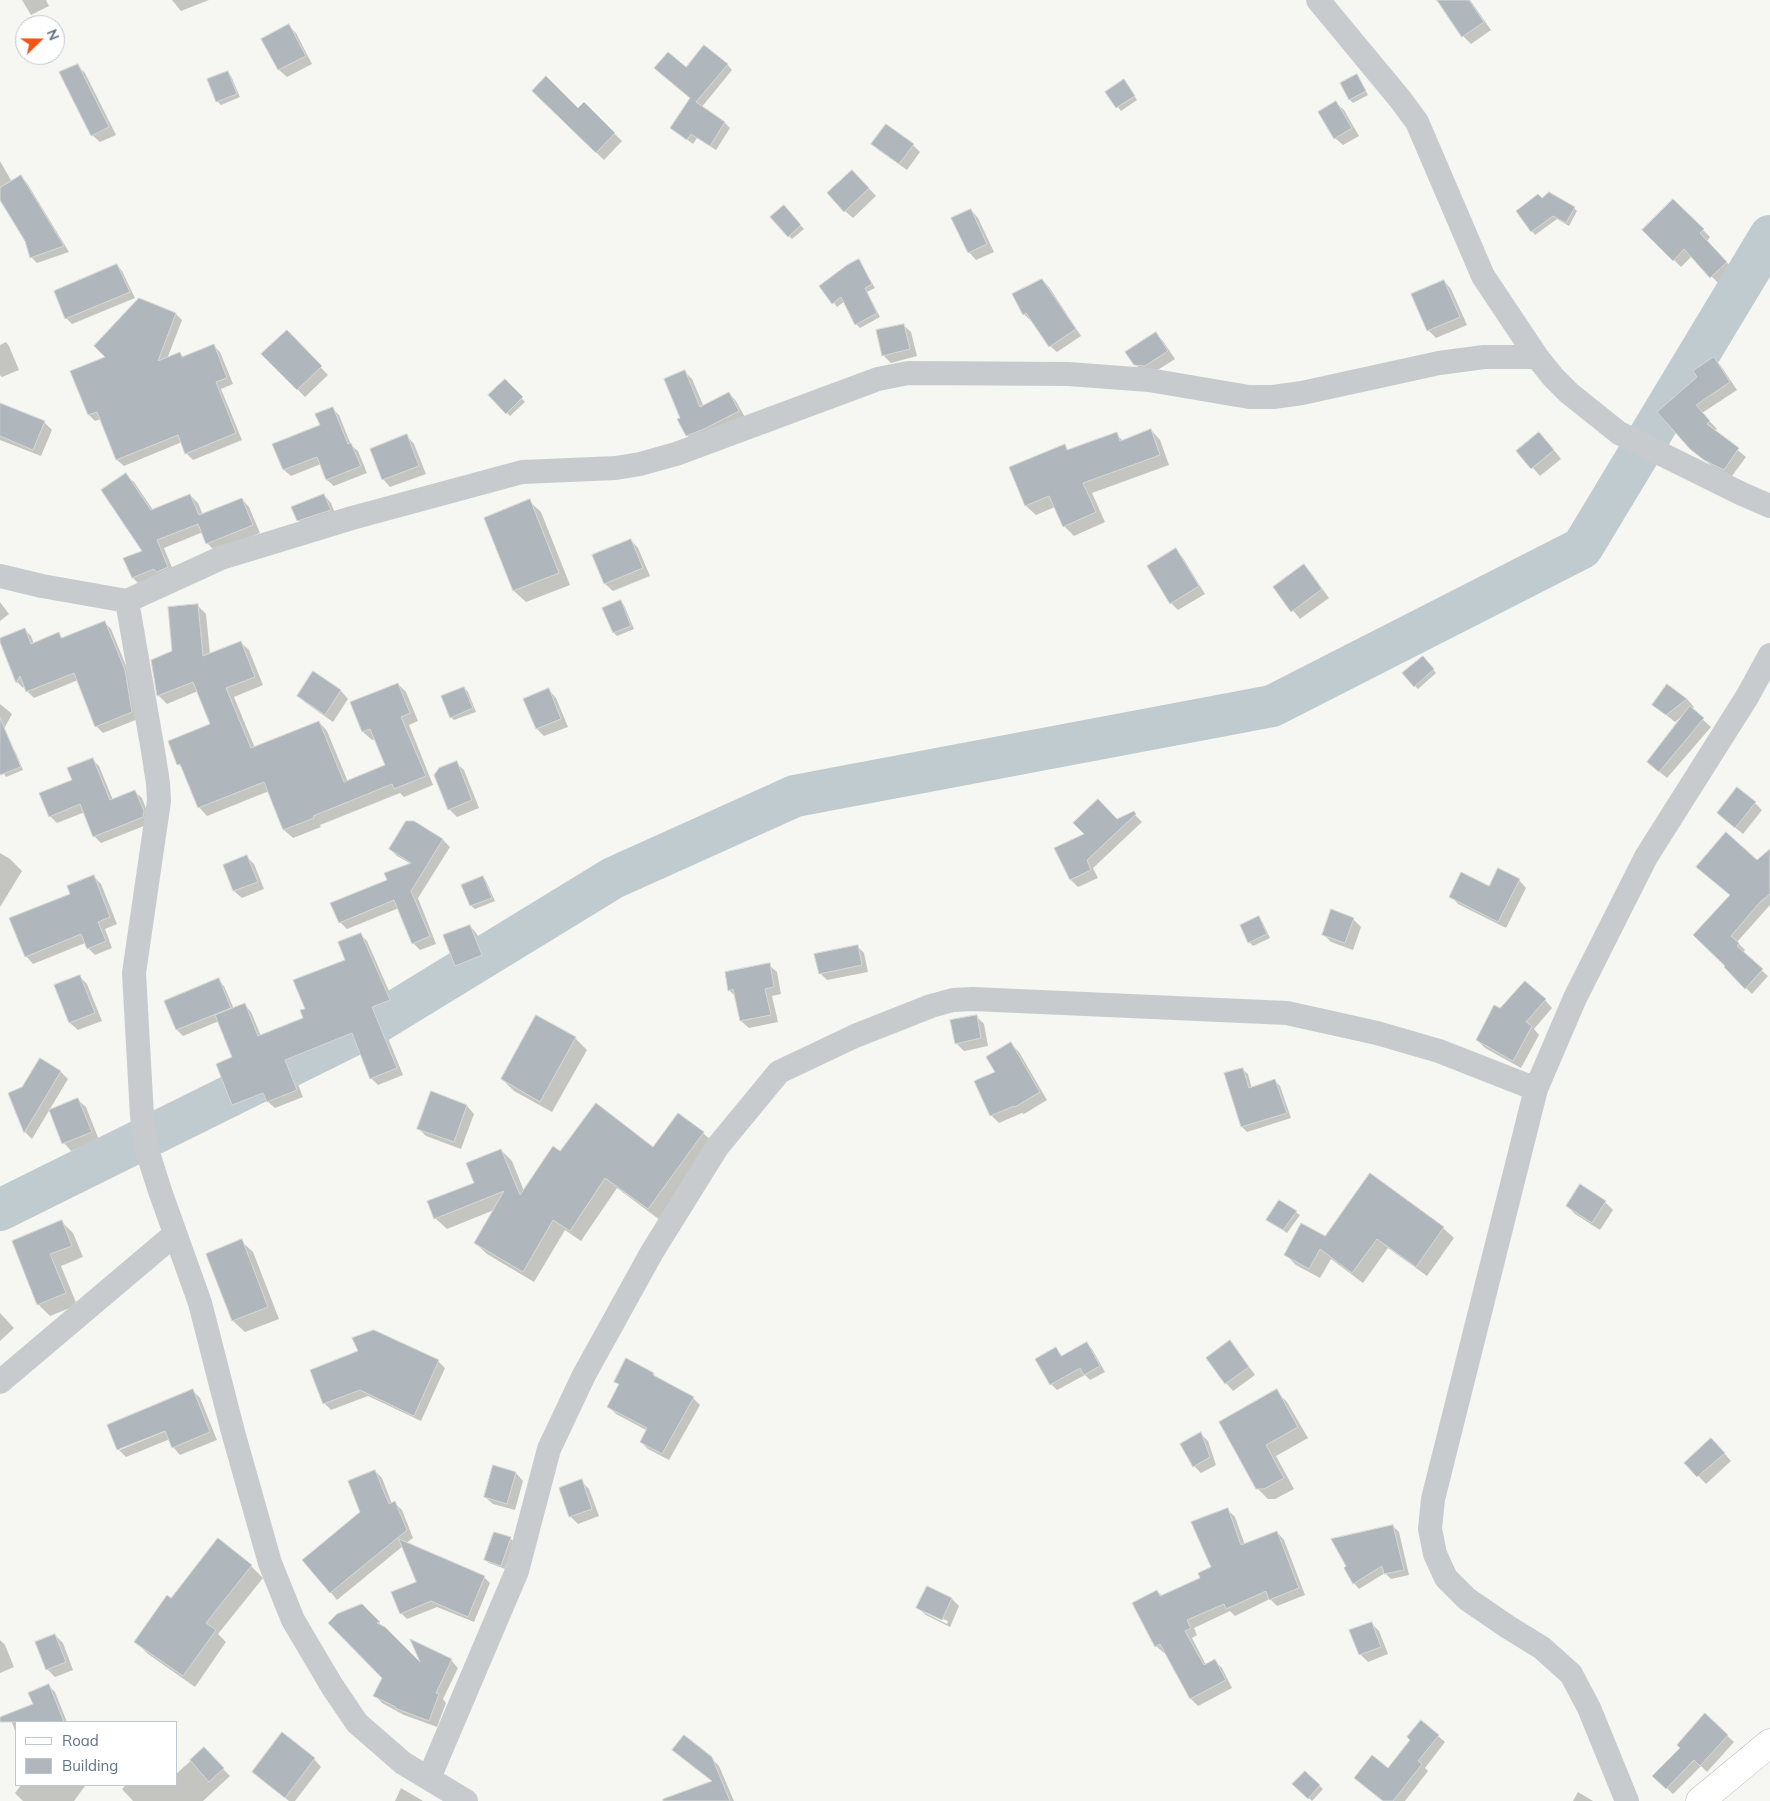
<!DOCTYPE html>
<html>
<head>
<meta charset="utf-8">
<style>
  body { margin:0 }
  #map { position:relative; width:1770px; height:1801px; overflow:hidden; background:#f6f6f2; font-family:Mulish,sans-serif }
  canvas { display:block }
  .legend { position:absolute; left:15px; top:1721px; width:162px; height:65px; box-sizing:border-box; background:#fff; border:1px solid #c0c7cf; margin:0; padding:6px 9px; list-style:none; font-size:15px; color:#627486 }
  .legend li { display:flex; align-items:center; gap:10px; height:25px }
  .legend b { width:25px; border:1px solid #c0c7cf }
  .north { position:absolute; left:15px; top:15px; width:50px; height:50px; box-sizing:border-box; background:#fff; border:1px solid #c0c7cf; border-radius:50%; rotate:68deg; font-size:14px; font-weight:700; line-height:20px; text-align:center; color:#627486 }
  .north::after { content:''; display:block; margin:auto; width:18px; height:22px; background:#f45413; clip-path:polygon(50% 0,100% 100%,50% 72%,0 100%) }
</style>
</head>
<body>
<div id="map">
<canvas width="1770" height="1801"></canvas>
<ul class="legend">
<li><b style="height:6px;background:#fff"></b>Road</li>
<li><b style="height:14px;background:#afb7bd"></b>Building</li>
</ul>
<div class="north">N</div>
</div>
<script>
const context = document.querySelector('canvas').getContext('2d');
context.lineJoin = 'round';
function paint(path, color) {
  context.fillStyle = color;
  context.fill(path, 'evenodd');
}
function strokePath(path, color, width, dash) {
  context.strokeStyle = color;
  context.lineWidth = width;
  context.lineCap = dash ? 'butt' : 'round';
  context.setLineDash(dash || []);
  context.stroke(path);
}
const shadow = new Path2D(`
  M22,0h24l3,6 -18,9z
  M172,0h37l-28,11z
  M1442,0h28l21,30 -20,14 -8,-8z
  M289,26l7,7 16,31 -25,13 -8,-7 -16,-30z
  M727,64l5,6 -31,38 24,15 5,5 -14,22 -19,-12 -4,6 -21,-16 19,-29 -30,-25z
  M77,65l8,8 31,62 -16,7 -8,-7z
  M227,73l4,3 9,21 -19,8 -4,-4 -8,-21z
  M1357,76l11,19 -15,8 -3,-3z
  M1127,84l10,16 -16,11 -14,-19z
  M533,91l45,18 6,-5 38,37 -18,19z
  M1336,103l8,7 15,26 -16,9 -8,-7z
  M873,144l40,1 7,7 -13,18 -27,-19z
  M0,161l12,21 9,-5 6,6 42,69 -32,11 -6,-6 -5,-16 -26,-44z
  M860,179l16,17 -23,22 -8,-7z
  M1542,200l32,8 3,3 -8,15 -12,-7 -22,16 -3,-4z
  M1673,200l37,37 -3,4 27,29 -15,14 -27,-28 -11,11 -37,-37z
  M787,210l17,19 -12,10 -3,-3z
  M971,210l7,8 16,34 -18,8 -7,-8z
  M858,260l17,28 -8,4 13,25 -20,11 -4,-4 -11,-23 -8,6 -16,-21z
  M117,265l5,6 13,27 -63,26 -6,-6z
  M1042,280l7,7 32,49 -24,16 -7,-6 -18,-26 -1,1 -7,-7 -10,-19z
  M1444,281l7,8 16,36 -31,13 -8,-8 -15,-35z
  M176,314l6,6 -15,39 13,-5 4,3 29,-12 7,7 13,32 -12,5 21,51 -49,20 -7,-7 -4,-11 -58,24 -7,-6 -16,-41 -6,2 -6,-6 18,-57z
  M903,325l8,7 6,24 -26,7 -8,-8z
  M287,331l41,44 -23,22 -42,-43z
  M1155,333l8,8 12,18 -22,14 -10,-1 -8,-8z
  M6,342l3,4 10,24 -17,7 -2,-2v-30z
  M1714,358l7,8 16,24 -35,23 15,16 -3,2 32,26 -14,19 -19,-9 -22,-19 8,-71z
  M685,372l7,7 12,28 25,-14 7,8 10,18 -51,24 -8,-8 -6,-17z
  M505,381l20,21 -15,14 -20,-21z
  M0,404l44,18 8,8 -11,26 -41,-16z
  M333,409l6,6 12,30 7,6 9,22 -33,13 -7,-6 -6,-16 -30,12 -7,-6 -10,-25 47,-19z
  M1151,430l9,10 9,25 -77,28 13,29 -31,14 -10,-10 -9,-19 -19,8 -10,-9 -15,-38 53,-22 6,5 46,-17 7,7z
  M407,436l7,8 12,30 -36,13 -7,-8z
  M1547,441l14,18 -21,17 -22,-25z
  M126,475l8,7 19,28 37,-15 8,8 5,12 39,-16 7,8 11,26 -45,18 -8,-8 -4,-11 -39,16 11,27 -35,10 -7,-7 11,-27z
  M324,495l7,8 6,15 -32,9 -7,-7z
  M529,501l12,11 29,73 -44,17 -12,-11 -29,-73z
  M631,540l7,8 12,28 -37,15 -8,-7 -11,-29z
  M1176,550l7,8 22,36 -27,16 -7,-7z
  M1304,566l7,7 18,25 -29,21 -26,-32z
  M620,601l4,4 10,24 -17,7 -3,-3z
  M0,602l9,12 -9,7z
  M198,606l8,8 4,40 30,-12 9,8 14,35 -29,12 21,51 64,-26 8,9 21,51 38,-16 -11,-27 -3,1 -9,-8 -11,-29 46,-19 8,8 12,29 -9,4 24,60 -29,12 -4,-4 -80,32 1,2 -28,11 -9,-8 -15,-39 -62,25 -8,-9 -16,-38 -5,-5 33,-40 -13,-33 -31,13 -8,-8 -7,-36 21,-8z
  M104,622l7,7 20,49 7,41 -35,14 -7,-7 -18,-46 -44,18 -7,-7 -2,-6 -2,3 -6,-6 -17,-43 25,-9 6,6 3,8 25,-10 4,5z
  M1426,661l10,12 -18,16 -3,-3z
  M313,673l28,18 7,8 -15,23 -27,-19 -8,-7z
  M1667,685l20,14 7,8 -3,2 20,18 -44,51 -19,-16 35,-47 -8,7 -21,-17z
  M464,688l4,4 8,20 -22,8 -3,-3z
  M549,690l7,8 12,29 -24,9 -7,-7z
  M0,704l12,10 -12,22z
  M13,749l3,4 7,17 -17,7 -6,-10v-13z
  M92,759l7,7 14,34 22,-8 7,6 8,21 -1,5 -48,19 -6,-6 -10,-25 -28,11 -7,-7 23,-36z
  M456,763l8,7 15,38 -22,9 -8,-8z
  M1755,803l7,7 -19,24 -17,-14z
  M1133,813l9,9 -49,46 5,10 -20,9 -7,-7 -15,-32z
  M413,822l30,18 7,7 -32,51 18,46 -16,6 -7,-7 -14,-35 -52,21 -7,-7 71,-58 -14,-8 -7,-7z
  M1770,851v54l-33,37 8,8 -3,3 26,23 -16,18 -27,-27 6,-72 26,-33z
  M0,853l10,6 12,12 -22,36z
  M247,857l7,7 10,25 -22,9 -8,-7 -10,-25z
  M94,877l7,7 16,40 -12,5 7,19 -17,7 -7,-7 -3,-5 -52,21 -7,-8 46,-62z
  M483,877l3,4 9,20 -20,8 -4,-3 -8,-21z
  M1519,880l7,8 -20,40 -48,-24 -7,-8z
  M1258,918l4,3 8,17 -17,8 -4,-4z
  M1353,919l8,8 -8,23 -22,-8 -8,-8z
  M470,926l7,8 12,29 -25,10 -8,-8z
  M360,934l7,7 29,66 -18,7 25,61 -25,10 -7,-7 -15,-38 -65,27 12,30 -28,11 -8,-7 -27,11 -7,-8v-46l-14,-37 -36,15 -6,-6 41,-50 6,6 10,23 10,-5 7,8 10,24 44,-17 1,-10 40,-49z
  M857,946l7,7 4,19 -41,8 -7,-7z
  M769,965l8,7 4,22 -9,2 6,26 -29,6 -8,-7 -5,-24 -7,-7z
  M79,976l8,8 15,37 -24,9 -8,-7 -15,-37z
  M1545,1000l7,8 -18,21 5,6 -18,33 -36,-20 -8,-8 23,-30z
  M976,1016l8,8 4,22 -24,5 -8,-8z
  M575,1038l12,12 -35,62 -38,-21 -12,-12z
  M1011,1044l8,8 28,48 -23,14 -2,-1 -23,10 -7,-7 -16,-34 21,-10z
  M1242,1069l6,5 4,15 23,-8 5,5 11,32 -44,14 -5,-5z
  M61,1072l7,7 -36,60 -7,-7 -16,-38z
  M78,1100l8,7 13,33 -28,11 -7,-8z
  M467,1106l7,8 -13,35 -35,-13 -8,-8z
  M678,1115l25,18 12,11 -55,76 -43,-32 -36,53 -16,-11 -31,52 -47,-28 -12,-11 19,-33 -47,19 -12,-11 40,-34 26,-34 11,11 12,30 37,-39 92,-3z
  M1279,1201l21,14 -13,18 -19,-13z
  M1605,1202l8,8 -13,20 -25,-16 -8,-8z
  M62,1222l11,11 10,24 -22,9 16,39 -27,11 -12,-12 -25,-63z
  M1443,1228l11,10 -27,38 -39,-28 -25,35 -32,-24 -11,19 -24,-13 -10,-10 40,-17z
  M241,1241l12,11 26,67 -34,13 -12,-11 -26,-67z
  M0,1313l14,15 -14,13z
  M374,1331l64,30 7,7 -24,53 -53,-25 -37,14 -7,-7z
  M1230,1342l7,8 18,25 -22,16 -7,-8z
  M1086,1343l6,6 13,23 -15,8 -5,-5 -28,15 -6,-6 -14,-24 19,-11 7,8z
  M653,1374l6,6 34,18 7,7 -31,55 -21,-11 -7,-7 7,-11 -32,-17 -7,-7 11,-22 -4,-4z
  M193,1391l7,7 17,42 -37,15 -7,-8 -3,-8 -44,18 -8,-8 -9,-23zM170,1427l1,2 -51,21v-3z
  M1276,1391l11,11 21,36 -32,18 18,33 -19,10h-7l-11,-11z
  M1200,1433l8,8 8,24 -15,8 -7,-7z
  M1719,1447l12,14 -25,23 -20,-21z
  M375,1471l7,7 10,26 3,-1 7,7 11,28 -7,5 78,34 6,6 -16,39 -37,-15 -30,12 -6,-6 17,-30 -15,-37 -66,54 -33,-40 58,-47z
  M516,1473l7,8 -8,29 -22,-6 -8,-7z
  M581,1481l8,8 10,27 -21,8 -8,-8z
  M1228,1510l7,7 10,28 32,-13 7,8 21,55 -28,11 -7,-7 -35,17 -5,-5 -36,17 3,7 -5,3 14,27 9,-4 7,7 10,20 -34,18 -7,-7 -25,-47 -2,1 -8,-7 -22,-42 23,-13 5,5 40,-18 11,-11z
  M1393,1526l6,6 10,43 -18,4 -6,-6 -26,16 -5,-6z
  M510,1538l4,4 -9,27 -16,-6 -3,-3z
  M218,1539l33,27 12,12 -45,56 8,8 -31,45 -47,-33 -12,-12z
  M927,1587l25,12 7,7 -9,21 -24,-12 -8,-7zM925,1611l23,10 -1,3 -22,-11z
  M362,1606l61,61 28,-7 7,8 -15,31 3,4 -9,24 -33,-12 -22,-12 -7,-8 9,-18z
  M1371,1623l8,8 9,23 -20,8 -8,-8z
  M55,1635l8,8 10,27 -18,7 -8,-8z
  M0,1640l5,5 9,22 -14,6z
  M49,1686l6,6 12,30h-51v11l-7,-18 25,-10z
  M1705,1715l29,27 -27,30 -6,-6 -28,28 -19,-18 27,-28z
  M1438,1736l7,6 -20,26 3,3 -23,30h-22l5,-31z
  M204,1749l26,27 -27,25h-70l-11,-12 4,-4h50v-11z
  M711,1758l8,8 15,35h-72l51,-19z
  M314,1759l7,8 -26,34h-6l-36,-29z
  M1305,1772l18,17 -11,12 -18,-17z
  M21,1785h63l1,1 -11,15h-51l-8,-8z
  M401,1788l22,13h-28z
  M1578,1792l15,9h-20z`);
const river = new Path2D(`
  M0,1210l371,-184 242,-148 182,-82 477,-90 310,-158 188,-312`);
const building = new Path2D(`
  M1437,0h32l15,22 -22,15z
  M289,24l17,32 -28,14 -17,-31z
  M704,45l24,19 -32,38 29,20 -15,24 -19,-12 -4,6 -17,-12 20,-30 -36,-30 14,-16 18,15z
  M78,64l31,63 -18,9 -32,-64z
  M228,71l9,23 -21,8 -9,-23z
  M1357,74l9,17 -17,9 -9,-17z
  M546,76l32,32 6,-6 31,31 -19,20 -64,-62z
  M1124,79l11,17 -19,12 -11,-16z
  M1336,101l16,27 -18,11 -16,-27z
  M886,124l28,20 -15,20 -28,-20z
  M852,170l17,18 -25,24 -17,-19z
  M21,175l43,71 -34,12 -5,-17 -25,-41v-12z
  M1549,192l26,15 -9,16 -13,-7 -22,16 -15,-21 22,-17 4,4z
  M1673,199l31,30 -4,4 27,29 -17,16 -26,-29 -11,12 -31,-31z
  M784,205l17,20 -13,12 -18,-20z
  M971,209l16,35 -19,9 -17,-35z
  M859,259l13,25 -7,4 12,25 -22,12 -14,-28 -9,7 -13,-18 28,-21z
  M117,264l13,28 -65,27 -11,-28z
  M1042,279l34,50 -27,18 -23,-34 -3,2 -11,-21z
  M1444,280l16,37 -33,14 -16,-37z
  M139,298l37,15 -18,48 22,-9 2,5 32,-13 13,34 -11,4 20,51 -51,21 -7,-19 -62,25 -19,-48 -9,3 -18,-44 35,-14 -11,-11z
  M904,324l6,25 -28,7 -6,-26z
  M287,330l35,36 -25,24 -36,-36z
  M1156,332l12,19 -23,15 -11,-1 -9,-13z
  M1714,357l16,25 -34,23 14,16 -3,3 32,24 -15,22 -20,-10 -14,-11 -33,-37 40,-35 -4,-6z
  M685,370l15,37 29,-15 10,19 -35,18 -18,7 -9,-17 3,-1 -16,-39z
  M505,379l18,18 -17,17 -18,-19z
  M0,403l45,18 -12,29 -33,-14z
  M333,407l15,37 3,-1 10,23 -35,14 -9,-23 -34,13 -11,-26 48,-19 -5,-11z
  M1151,429l9,26 -77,28 13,29 -33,15 -14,-31 -24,10 -16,-39 56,-23 2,6 50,-18 3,9z
  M1539,432l15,18 -23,19 -15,-18z
  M407,434l12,32 -37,14 -12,-31z
  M126,473l25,37 39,-16 9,21 43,-17 11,27 -47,19 -8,-20 -41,16 11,27 -11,5 -3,-3 -22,9 -9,-20 19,-7 -41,-61z
  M324,494l7,16 -34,11 -6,-14z
  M530,499l29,74 -46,18 -29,-73z
  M631,539l12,29 -39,16 -12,-29z
  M1176,548l23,38 -29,18 -23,-38z
  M1304,564l18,25 -31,23 -18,-25z
  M621,600l10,26 -18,7 -11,-25z
  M198,604l5,52 38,-15 14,36 -29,11 25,60 68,-27 25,61 41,-17 -15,-36 -8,3 -12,-30 48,-19 12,30 -9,4 25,59 -32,13 -2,-5 -79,32 1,2 -31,12 -19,-48 -66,26 -18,-44 -3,1 -9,-24 42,-17 -17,-42 -36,14 -6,-36 21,-9 -4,-44z
  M105,621l20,49 7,42 -37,15 -21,-54 -48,19 -6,-16 -4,7 -16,-41v-4l25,-10 6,16 28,-12 2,6z
  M1423,656l11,13 -20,18 -12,-14z
  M313,671l28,19 -16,25 -28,-19z
  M1667,684l20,15 -21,16 -14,-10z
  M464,687l9,21 -23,10 -9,-22z
  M549,688l12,31 -25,10 -13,-30z
  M1690,706l14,12 -45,54 -12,-10z
  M0,718l21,49 -21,8z
  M93,758l17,42 25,-10 9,21 -1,6 -50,20 -13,-33 -31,13 -10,-24 33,-13 -5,-12z
  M457,761l15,39 -24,10 -14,-35 5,-7z
  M1737,787l19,15 -21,26 -18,-15z
  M1098,799l19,20 17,-8 2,3 -49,46 4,10 -21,10 -16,-32 30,-14 -11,-11z
  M406,821h8l29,18 -32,52 19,45 -18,8 -18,-44 -55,23 -9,-20 57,-23 -3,-7 27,-10 -22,-14z
  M1726,832l31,28 13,-11v45l-10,8 -29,34 8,7 -2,3 26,23 -18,20 -21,-22 1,-1 -32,-31 37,-40 -34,-28z
  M247,855l11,27 -25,9 -10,-26z
  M1498,868l22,11 -22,43 -49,-25 12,-25 28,14z
  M94,875l16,42 -12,5 8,19 -19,8 -6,-15 -56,23 -16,-39 61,-24 -3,-8z
  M483,876l9,22 -22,8 -9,-21z
  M1331,909l23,9 -9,25 -23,-8z
  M1259,916l8,18 -19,9 -8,-18z
  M470,925l12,30 -27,11 -12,-31z
  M361,933l29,67 -18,7 25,61 -27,11 -18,-46 -67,27 12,30 -30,12 -4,-9 -31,12 -16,-41 16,-7 -17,-42 30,-12 13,33 45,-18 -3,-8 5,-1 -12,-29 52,-20 -7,-18z
  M858,945l4,20 -43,9 -5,-20z
  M770,963l4,24 -9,2 6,26 -31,6 -7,-32 -5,2 -3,-19z
  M80,975l15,38 -26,10 -15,-38z
  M219,978l12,30 -55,22 -12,-29z
  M1525,981l21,18 -20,23 6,4 -19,35 -37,-21 18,-35 6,3z
  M536,1015l40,22 -36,65 -39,-23z
  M977,1015l4,23 -26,6 -5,-24z
  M1011,1042l29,50 -25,15 -1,-1 -24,10 -16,-35 21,-9 -9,-15z
  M40,1058l21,13 -37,62 -16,-40 14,-6z
  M1243,1068l6,20 26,-9 12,34 -46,14 -17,-54z
  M431,1091l36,14 -13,37 -37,-13z
  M78,1098l14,34 -30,12 -13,-34z
  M596,1103l57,44 25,-34 26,19 -56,77 -43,-31 -35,53 -17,-11 -30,52 -49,-29 30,-52 -70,28 -7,-18 47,-18 -8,-20 35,-14 19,46 33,-49 7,5z
  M1370,1173l74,54 -28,40 -39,-28 -25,34 -32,-24 -11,20 -25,-14 17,-32 24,13z
  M1580,1184l26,17 -14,22 -26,-17z
  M1279,1200l18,11 -14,19 -17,-10z
  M62,1220l10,26 -22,8 16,39 -29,12 -25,-64z
  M242,1239l26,68 -36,14 -26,-67z
  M374,1330l65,30 -25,56 -54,-26 -37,14 -13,-34 48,-19 -6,-13z
  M1230,1340l19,27 -24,17 -19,-26z
  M1087,1342l13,24 -16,9 -4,-7 -30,17 -15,-26 21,-12 5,9z
  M626,1358l28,15 -1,2 41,22 -32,57 -22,-12 7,-14 -40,-21 12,-23 -5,-2z
  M193,1389l17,43 -38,16 -7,-17 -48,19 -10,-25z
  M1277,1389l21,38 -32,18 18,33 -20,11h-8l-37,-67z
  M1201,1432l9,25 -17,10 -13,-23z
  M1711,1438l14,15 -28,24 -13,-14z
  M493,1465l23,7 -9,32 -23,-7z
  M375,1470l14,34 6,-3 12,29 -77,63 -28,-33 58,-48 -12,-31z
  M582,1479l10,30 -23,8 -10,-29z
  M1228,1508l13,37 36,-14 22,57 -30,12 -3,-9 -40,18 -2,-5 -37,16 4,8 -6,3 19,34 11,-6 11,21 -36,19 -30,-55 -5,3 -23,-44 25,-13 3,6 40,-18 -2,-5 13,-6 -20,-45z
  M1393,1525l11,45 -20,4 -2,-8 -29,18 -9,-16 2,-2 -15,-27z
  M494,1532l17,5 -10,29 -17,-6z
  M218,1538l34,27 -46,58 10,7 -33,46 -49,-34 33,-47 4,3z
  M399,1539l86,37 -17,41 -37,-16 -31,13 -9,-22 25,-10z
  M927,1586l25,12 -10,22 -26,-12z
  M362,1604l18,18 -3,1 8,4 35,35 -10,-23 42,20 -16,34 3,1 -10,27 -34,-13 1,-1 -23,-11 9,-18 -54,-55 9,-9z
  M1372,1622l9,25 -22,8 -10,-25z
  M55,1634l11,28 -20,8 -11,-28z
  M49,1684l15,38h-64v-5l33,-13 -5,-11z
  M1705,1713l23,22 -28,31 -6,-6 -28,29 -14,-13 28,-28 -3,-3z
  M1421,1720l18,15 -21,26 4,3 -29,37h-10l-29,-23 18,-23 16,13 22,-28 -3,-3z
  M282,1732l33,26 -30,40 -33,-26z
  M684,1735l28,22 18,44h-67v-2l49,-18 -40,-31z
  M204,1747l20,21 -15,14 -19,-22z
  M1305,1771l15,14 -12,14 -16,-15z`);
const street = new Path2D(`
  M1318,0l82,99 17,23 66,154 54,81 16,20 16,16 50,40 123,61 28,12
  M0,576l42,10 85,15 94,-43 131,-40 170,-46 94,-4 24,-4 36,-10 202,-75 30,-6 160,1 81,6 100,17h24l29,-4 137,-30 45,-6h53
  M127,601l26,150 5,32 1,18 -25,172 8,143 4,31 14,44 40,112 33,129 37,131 23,57 39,66 25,37 46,40 63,38
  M0,1382l175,-148
  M429,1778l88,-207 32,-122 35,-74 68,-123 66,-106 61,-74 76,-36 76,-30 22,-6 20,-1 314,14 90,20 62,18 97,38
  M1627,1801l-38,-93 -18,-34 -29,-26 -34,-21 -41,-28 -21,-21 -11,-24 -5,-25 3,-30 103,-410 39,-91 71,-141 101,-160 23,-42`);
const secondary = new Path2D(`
  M1700,1801l70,-58`);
paint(shadow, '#0003');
strokePath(river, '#c0cbd0', 42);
paint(building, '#afb7bd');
strokePath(building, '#d7d7d4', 1);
strokePath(secondary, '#b9bec3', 29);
strokePath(street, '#c8cbce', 24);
strokePath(secondary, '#fff', 28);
</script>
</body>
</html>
